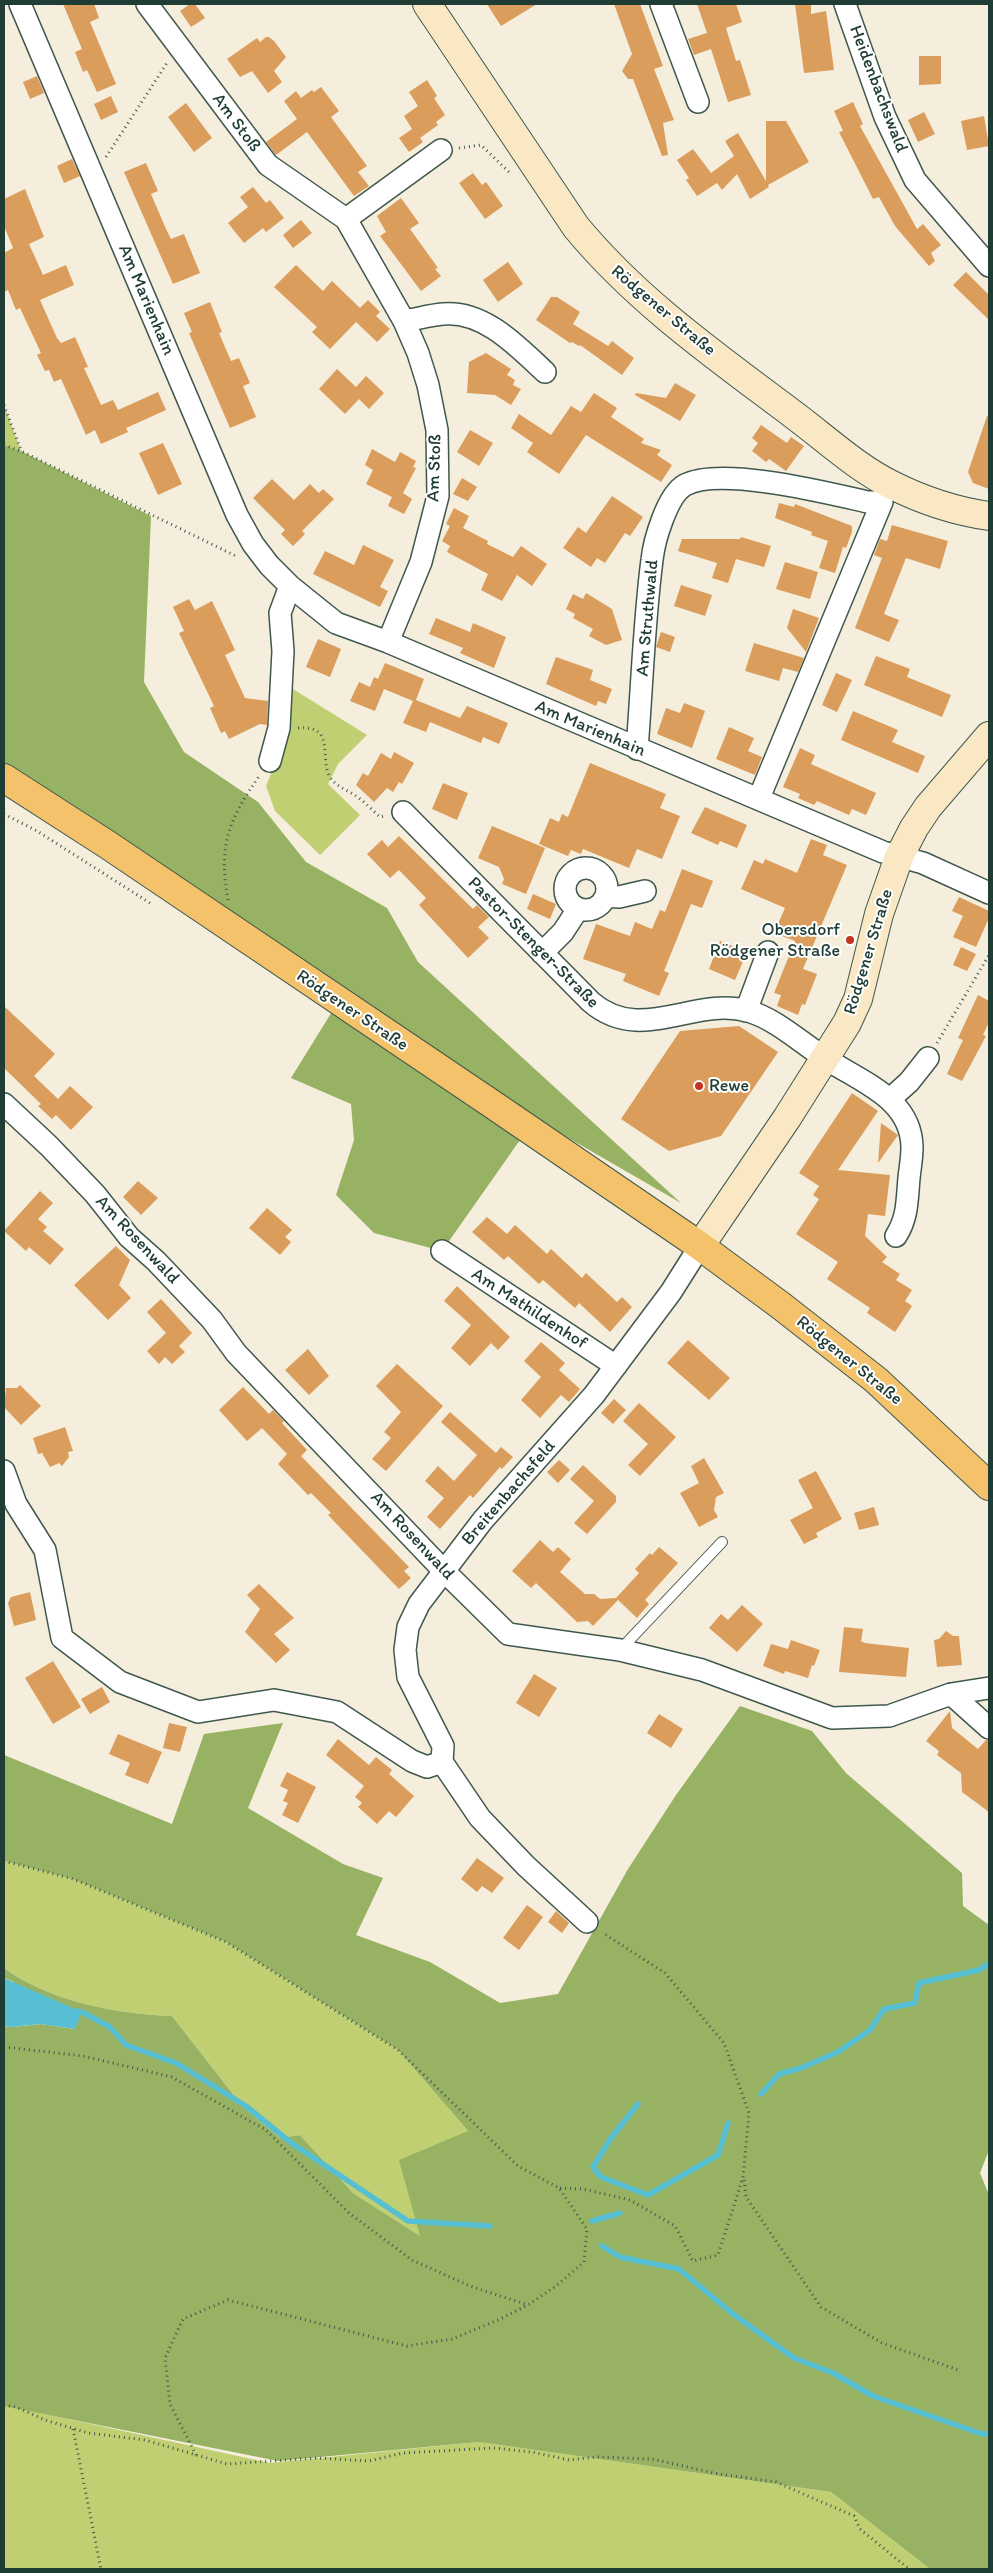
<!DOCTYPE html>
<html>
<head>
<meta charset="utf-8">
<style>
  body { margin:0 }
  #map { position:relative; width:993px; height:2573px; overflow:hidden; background:#f5eedc; font-family:Itim,sans-serif }
  canvas { display:block }
  .frame { position:absolute; inset:0; border:5px solid #1f3d34; pointer-events:none }
</style>
</head>
<body>
<div id="map">
<canvas width="993" height="2573"></canvas>
<div class="frame"></div>
</div>
<script>
const context = document.querySelector('canvas').getContext('2d');
context.lineJoin = 'round';
function paint(path, color) {
  context.fillStyle = color;
  context.fill(path, 'evenodd');
}
function strokePath(path, color, width, dash) {
  context.strokeStyle = color;
  context.lineWidth = width;
  context.lineCap = dash ? 'butt' : 'round';
  context.setLineDash(dash || []);
  context.stroke(path);
}
function label(font, color, halo, rows, align = 'center') {
  context.font = font + ' Itim,sans-serif';
  context.lineWidth = 4;
  context.setLineDash([]);
  context.textBaseline = 'middle';
  context.strokeStyle = halo;
  context.fillStyle = color;
  for (const [text, x, y, turn = 0] of rows) {
    context.save();
    context.translate(x, y);
    context.rotate((+turn || 0) * Math.PI / 180);
    context.textAlign = isNaN(turn) ? turn : align;
    if (halo) context.strokeText(text, 0, 0);
    context.fillText(text, 0, 0);
    context.restore();
  }
}
const green = new Path2D(`
  M4,405l17,46 -17,-6z
  M288,686l79,49 -29,29 -10,20 32,31 -40,40 -45,-44 -9,-25 13,-32z
  M4,1861l69,18 153,63 172,108 70,81 -48,105 -67,-43 -53,-58 -20,3 -37,-31 -71,-91c-56,-2 -123,-15 -168,-48z
  M4,2405l266,58 209,-21 352,50 99,77h-926z`);
const forest = new Path2D(`
  M4,445l17,6 130,65 -7,166 40,70 74,50 48,60 81,46 31,54 263,241 -149,-86 -528,-349z
  M338,1002l189,128 -85,121 -68,-18 -38,-38 18,-55 -3,-36 -60,-26z
  M740,1706l72,25 34,42 116,100 1,33 26,19v225l-9,23 9,22v374h-59l-99,-77 -352,-50 -201,19 -274,-55v-380l8,1 29,-3 34,5 -63,-48 -8,-3v-10c45,33 112,46 168,48l71,91 37,31 20,-3 53,58 67,43 -21,-76 69,-29 -70,-81 -172,-108 -153,-63 -69,-18v-106l168,69 32,-90 79,-11 -35,85 95,56 40,14 -27,57 74,27 70,41 58,-9 70,-125 48,-74z`);
const water = new Path2D(`
  M4,1978l78,34 -7,17 -34,-5 -30,3 -7,-1z`);
const stream = new Path2D(`
  M76,2011l6,1 28,15 16,18 50,18 70,43 44,36 118,79 82,5
  M761,2094l18,-20 22,-6 37,-16 32,-22 14,-21 31,-6 4,-20 60,-13 10,-7
  M638,2104l-27,34 -18,29 8,10 47,18 70,-40 10,-32
  M592,2221l28,-8
  M602,2246l18,11 59,12 54,45 61,44 39,15 40,23 109,38h7`);
const building = new Path2D(`
  M63,4h31l5,14 -9,4 26,62 -19,8 -10,-22 -4,2 -8,-20 7,-3z
  M190,4h5l10,14 -14,9 -11,-16z
  M487,4h50l-36,22z
  M614,4h26l23,62 -9,3 20,51 -11,3 5,32 -6,1 -29,-77h-5l-6,-8 10,-17z
  M697,4h39l6,18 -16,6 10,33 4,-1 11,35 -23,7 -17,-53 -17,6 -6,-16 19,-6z
  M795,4h16v10l15,-3 8,59 -30,3z
  M266,37h3l5,4 12,16 -12,14 8,11 -14,11 -16,-22 -12,6 -13,-18 30,-21 3,4z
  M919,56h22v28l-22,1z
  M37,76l7,17 -14,6 -7,-17z
  M427,80l10,16 -3,2 11,17 -9,7 2,3 -18,13 3,4 -14,10 -10,-14 13,-9 -8,-13 14,-10 -9,-14z
  M321,87l18,24 -8,6 36,49 -9,6 11,14 -15,10 -47,-64 -31,23 -10,-13 31,-23 -13,-18 12,-10 5,7 11,-8 2,2z
  M111,96l7,16 -17,8 -7,-16z
  M853,102l10,22 -3,2 57,103 6,-5 18,21 -10,8 4,8 -6,5 -34,-40 -16,-29 -6,2 -34,-67 4,-1 -9,-20z
  M186,103l26,35 -18,14 -26,-35z
  M924,112l11,22 -17,8 -10,-22z
  M984,116l5,30 -22,4 -6,-29z
  M766,121h20l23,41 -41,23 1,2 -19,12 -13,-25 -15,16 -5,-7 -20,13 -11,-16 3,-2 -12,-18 16,-11 18,24 23,-17 -9,-15 13,-8 28,48z
  M72,159l8,17 -16,7 -7,-17z
  M146,163l12,28 -7,3 15,35 5,10 13,-5 16,39 -27,11 -49,-112z
  M473,173l9,12 4,-3 17,24 -18,13 -26,-36z
  M253,187l13,16 4,-3 14,18 -18,14 -3,-4 -19,15 -16,-20 20,-16 -8,-10z
  M25,189l19,48 -15,7 14,31 23,-10 8,20 -34,15 17,38 4,5 14,-6 13,30 -4,1 17,37 12,-5 5,10 40,-18 8,18 -40,18 2,4 -27,12 -6,-14 -9,5 -25,-56 -7,3 -5,-12 -4,1 -8,-16 4,-2 -21,-45 -4,2 -8,-20 -4,2v-39l9,-5 -9,-22v-27z
  M401,198l18,25 -9,6 28,39 -3,1 6,7 -20,15 -41,-55 6,-4 -9,-16z
  M301,220l11,13 -19,15 -10,-13z
  M508,262l15,22 -25,18 -15,-22z
  M296,265l27,26 9,-10 28,27 8,-8 12,12 -4,4 14,13 -13,13 -21,-20 -26,27 -18,-17 5,-5 -43,-40z
  M966,272l23,23v25l-36,-35z
  M551,297h6l23,15 -7,12 35,22 4,-5 22,17 -12,17 -42,-30 -1,1 -7,-4 -2,1 -34,-23z
  M210,302l12,30 -3,1 12,28 8,-3 11,25 -7,3 13,31 -26,11 -41,-95 3,-1 -8,-19z
  M486,353l25,16 -4,6 8,5 -2,5 8,4 -10,16 -16,-10 -28,-2 2,-31z
  M337,369l19,18 10,-11 18,17 -15,16 -10,-10 -14,15 -26,-25z
  M675,383l21,12 -16,26 -45,-26 1,-2 30,5z
  M594,393l23,15 -6,9 33,22 -3,4 20,7 -4,5 15,10 -11,17 -75,-47 -27,39 -32,-22 6,-9 -22,-15 8,-14 32,21 20,-29 10,6z
  M987,416h2v73l-16,-6 -5,-11z
  M761,425l26,18 4,-6 13,9 -18,25 -17,-12 -3,3 -14,-11 6,-8 -6,-5z
  M470,430l23,13 -14,23 -22,-14z
  M163,443l19,41 -24,11 -19,-42z
  M372,449l23,13 5,-10 16,9 -3,6 3,1 -13,25 9,6 -8,15 -16,-8 4,-9 -26,-13 7,-14 -8,-5z
  M462,478l15,9 -9,14 -15,-7z
  M272,479l22,21 16,-16 9,9 4,-4 11,10 -32,32 3,3 -12,12 -12,-12 4,-4 -32,-32z
  M612,496l31,21 -13,19 -5,-3 -20,30 -8,-5 -6,9 -28,-19 15,-21 8,6z
  M779,503l15,4 1,-3 57,22v6l-6,16 -3,-1 -8,26 -16,-5 9,-27 -17,-6 1,-3 -37,-14z
  M454,508l15,8 -6,12 25,13 -1,3 26,13 8,-11 26,18 -15,22 -15,-11 -15,26 -21,-11 7,-16 -41,-22 3,-6 -8,-5 8,-15 -4,-2z
  M892,525l56,16 -8,28 -34,-11 -22,56 15,6 -10,22 -34,-14 27,-70 -8,-3 6,-16 7,2z
  M741,537l30,9 -7,21 -28,-8 -8,24 -16,-5 5,-15 -39,-12 4,-12h58z
  M363,545l31,15 -14,27 8,4 -8,16 -67,-33 12,-23 29,14z
  M785,562l33,10 -8,27 -34,-10z
  M681,585l31,10 -7,21 -31,-10z
  M586,593l26,16 10,31 -16,5 -17,-9 4,-7 -20,-11 2,-4 -9,-5 7,-15 10,5z
  M189,599l6,11 17,-9 23,49 -10,5 20,43 23,3 -1,24 -7,-1 -31,15 -4,-8 -4,2 -11,-25 4,-2 -35,-73 5,-2 -11,-24z
  M793,609l26,9 -13,34 -19,-24z
  M436,618l34,14 3,-9 33,14 -12,31 -34,-15 3,-5 -34,-14z
  M661,632l14,5 -5,15 -14,-5z
  M318,639l23,10 -11,28 -24,-10z
  M754,643l50,15 -6,14 -15,-4 -4,13 -34,-10z
  M876,656l34,13 -3,8 44,18 -9,22 -78,-32z
  M556,657l37,13 -3,10 22,9 -6,15 -8,-3 -2,5 -50,-22z
  M385,663l39,16 -8,21 44,18 7,-12 41,17 -9,21 -16,-7 -2,6 -51,-21 -4,10 -23,-9 10,-22 -29,-12 -9,22 -25,-10 9,-19 11,5 4,-10 4,2z
  M836,673l16,7 -15,32 -15,-7z
  M684,703l21,8 -13,37 -35,-14 9,-26 14,5z
  M853,711l45,19 -6,12 33,14 -7,17 -77,-33z
  M729,727l25,11 -6,13 14,6 -7,18 -39,-16z
  M800,748l15,7 -4,9 65,29 -10,22 -14,-6 -3,6 -32,-14 -3,4 -16,-7 2,-4 -17,-7z
  M394,752l20,11 -12,21 -3,-2 -6,10 -6,-4 -13,14 -18,-17 7,-12 5,3 13,-23 10,6z
  M590,763l76,31 -6,14 20,8 -18,43 -25,-10 -8,19 -46,-19 -2,5 -10,-4 -3,6 -29,-12 11,-26 9,4 3,-8 6,3z
  M443,783l25,10 -11,27 -25,-11z
  M705,807l42,18 -10,23 -17,-7 -2,4 -27,-12z
  M492,826l53,22 -19,46 -24,-10 2,-5 -5,-12 -21,-9z
  M399,836l74,73 4,-4 12,12 -11,10 11,11 -21,20 -49,-53 7,-7 -27,-28 -9,8 -23,-24 15,-14 6,7z
  M811,839l16,6 -4,10 24,10 -44,104 14,5 -12,31 -3,-1 -4,11 -21,-9 4,-11 -7,-2 21,-52 -21,-8 11,-25 -44,-19 13,-29 9,4 2,-5 32,14z
  M682,869l31,12 -11,27 -11,-4 -27,67 5,2 -10,23 -36,-15 3,-7 -43,-15 13,-35 34,12 5,-14 17,7 8,-19 5,2z
  M533,894l23,10 -6,15 -23,-10z
  M959,897l30,14v7l-13,29 -23,-10 10,-21 -11,-5z
  M720,941l27,11 -12,28 -26,-11z
  M961,947l15,7 -9,17 -14,-6z
  M978,995l11,6v21l-6,13 3,1 -24,45 -15,-7 16,-34 -5,-2z
  M4,1006l51,48 -21,22 24,23 12,-13 23,21 -22,23 -15,-15 -4,4 -14,-13 3,-2 -37,-36z
  M739,1026l39,26 -57,84 -52,15 -48,-32 59,-88z
  M852,1093l26,18 -40,59 52,5 -5,41 -17,-2 -3,22 22,21 -5,5 18,12 -4,6 16,10 -7,11 7,5 -17,26 -28,-19 3,-5 -43,-29 11,-17 -42,-28 23,-35 -6,-4 6,-9 -20,-13z
  M881,1123l17,12 -20,28z
  M138,1181l20,17 -17,17 -18,-18z
  M40,1191l13,12 -15,16 9,8 -4,4 21,18 -14,16 -21,-18 -3,4 -22,-20z
  M267,1208l25,22 -7,7 6,5 -11,13 -31,-27z
  M487,1217l20,17 8,-9 32,29 4,-5 31,29 4,-5 31,29 5,-5 10,10 -22,25 -31,-29 -4,5 -32,-28 -4,4 -31,-28 -4,4 -32,-28z
  M116,1246l14,14 -11,25 12,13 -23,22 -34,-35z
  M457,1286l53,51 -12,13 -7,-7 -21,23 -19,-18 20,-23 -27,-24z
  M161,1299l31,34 -13,13 6,6 -13,12 -7,-7 -6,7 -12,-13 19,-18 -19,-21z
  M688,1340l42,38 -21,22 -42,-37z
  M541,1342l24,21 -6,7 21,19 -11,13 -8,-7 -21,23 -19,-18 20,-23 -17,-16z
  M308,1349l21,27 -20,19 -24,-25z
  M397,1364l46,42 -57,65 -14,-12 19,-21 -7,-6 17,-20 -25,-26z
  M20,1385l21,21 -20,19 -17,-18 2,-19h11z
  M243,1387l26,27 4,-4 11,11 -2,2 25,27 -6,6 108,111 -5,4 7,7 -12,11 -71,-74 3,-2 -20,-20 -3,2 -30,-31 9,-10 -25,-26 -15,13 -28,-31z
  M614,1399l12,11 -13,14 -12,-11z
  M639,1403l37,34 -36,39 -12,-11 20,-21 -25,-23z
  M450,1412l46,41 5,-6 12,10 -11,12 -2,-2 -27,31 -3,-3 -30,34 -13,-12 17,-19 -19,-17 13,-15 16,15 23,-26 -36,-33z
  M65,1427l8,24 -5,1 1,5 -7,9 -3,-3 -9,4 -8,-14 -4,1 -5,-16z
  M704,1458l20,35 -8,4 -2,13 4,7 -19,10 -19,-34 19,-10 -8,-17z
  M559,1460l11,10 -12,13 -11,-11z
  M583,1465l33,31v6l-29,32 -13,-11 20,-22 -24,-22z
  M816,1471l26,48 -26,14 2,4 -14,7 -14,-24 23,-12 -15,-28z
  M874,1507l5,18 -20,5 -5,-17z
  M540,1540l13,12 5,-5 13,12 -11,13 25,22h9l6,5 16,-1 23,-25 -4,-4 15,-16 2,2 7,-8 19,16 -33,37 4,4 -12,14 -19,-18 -25,26 -5,-5 -11,1 -41,-39 -5,5 -19,-17z
  M259,1584l35,34 -20,16 16,16 -14,13 -31,-31 15,-23 -13,-14z
  M30,1592l6,28 -22,6 -6,-23 3,-6z
  M742,1605l21,19 -26,28 -28,-24 12,-14 7,6z
  M844,1627l19,2 -2,12 4,2 44,5 -3,29 -67,-5z
  M946,1631l7,5h6l3,29 -25,2 -3,-27 5,-1z
  M791,1640l29,10 -6,16 -2,-1 -4,13 -23,-7 -1,3 -21,-8 8,-22 17,5z
  M53,1661l28,46 -28,17 -28,-46z
  M534,1674l23,14 -18,29 -23,-14z
  M102,1687l8,15 -20,12 -9,-15z
  M950,1711l2,17 26,21 8,-9h3v72l-27,-20 -1,-19 -24,-18 2,-4 -13,-10z
  M659,1714l24,15 -12,19 -24,-15z
  M169,1723l18,4 -7,25 -17,-4z
  M118,1734l44,18 -14,32 -23,-9 5,-12 -21,-9z
  M338,1739l31,26 7,-8 16,13 -3,4 25,22 -18,21 -7,-6 -12,13 -19,-17 4,-4 -7,-6 9,-11 -38,-31z
  M287,1772l29,15 -18,36 -16,-8 6,-12 -5,-2 5,-11 -8,-4z
  M477,1858l27,20 -12,15 -10,-7 -5,6 -16,-13z
  M527,1905l16,12 -24,33 -16,-12z
  M556,1911l13,12 -7,10 -14,-11z`);
const path = new Path2D(`
  M459,148l22,-3 30,29
  M106,157l61,-94
  M4,405l17,45
  M4,445l17,6 217,106
  M298,728c41,-4 18,36 35,53 7,7 16,10 23,15 9,6 16,14 24,21l5,-1
  M4,814l33,17 113,72
  M228,900c-10,-55 1,-81 32,-125
  M937,1043l52,-88
  M4,1861l69,18 153,63 172,108 120,116 41,22 28,41 -3,33 -28,24 -28,19 -30,15 -46,19 -45,7 -179,-46 -45,19 -18,39 5,46 26,51
  M4,2047l79,9 89,21 94,53 83,83 63,47 58,26 58,19
  M744,2180l2,17 75,110 61,36 79,28
  M560,2188l23,1 47,11 45,26 18,35 25,-6 25,-78 6,-64 -25,-70 -59,-70 -62,-40
  M4,2405l12,2 29,13 43,13 57,7 82,24 90,-6 52,3 34,-8 90,-5 39,4 37,8 29,-3 54,2 67,15 57,8 78,34 6,13 49,40
  M73,2429l28,140`);
const service = new Path2D(`
  M620,1650l102,-108`);
const minor = new Path2D(`
  M20,4l217,511 16,29 16,21 21,21 46,37 52,19 495,210 40,11 66,30
  M147,4l121,161 78,54 58,102 14,32 10,32 9,45 1,66 -17,66 -33,80
  M661,4l37,98
  M845,4l40,113 30,63 74,86
  M346,219l95,-69
  M404,321c13,-2 26,-6 39,-7 41,-4 75,33 102,58
  M637,749c5,-62 7,-128 15,-189 2,-19 15,-65 33,-75 35,-19 143,8 183,17h14l-123,296
  M270,761l9,-33 4,-77 -3,-38 10,-27
  M403,812l188,190c50,43 102,-6 157,9 28,8 52,31 77,47 35,24 87,40 87,90 0,10 -2,20 -3,30 -2,22 -1,39 -13,58
  M565 889a21 21 0 1 1 42 0a21 21 0 1 1-42 0Z
  M606,896l13,1 26,-6
  M542,953l21,-21 15,-23
  M746,1011l22,-59
  M890,1099l19,-17 19,-24
  M4,1104l45,42 46,48 34,43 27,24 56,59 24,33 208,218 64,63 112,16 82,20 130,48 57,-2 62,-22 38,-6
  M442,1251l174,115
  M4,1471l12,33 29,46 17,88 58,44 78,30 76,-12 63,12 75,49 15,6 15,-5
  M951,1694l38,34
  M587,1922l-61,-56 -46,-48 -38,-56 1,-16 -35,-69 -3,-27 3,-23 11,-23 64,-84 111,-125 77,-103 29,-46`);
const secondary = new Path2D(`
  M427,4l149,223c62,75 141,130 218,188 31,23 63,53 98,70 32,16 62,26 97,31
  M700,1246l87,-128 60,-95 11,-24 21,-85 20,-57 15,-29 14,-21 61,-71`);
const primary = new Path2D(`
  M4,778l104,67 384,259 208,142 80,59 96,75 113,106`);
const markers = [
  [850,940,5,"#c8321e"],
  [699,1086,5,"#c8321e"]
];
const streetNames = [
  ["Heidenbachswald",878,89,69],
  ["Am Stoß",236,123,53],
  ["Am Marienhain",146,300,67],
  ["Rödgener Straße",663,311,40],
  ["Am Stoß",435,468,-88],
  ["Am Struthwald",648,618,-85],
  ["Am Marienhain",590,729,23],
  ["Pastor-Stenger-Straße",533,943,45],
  ["Rödgener Straße",869,952,-73],
  ["Rödgener Straße",352,1011,34],
  ["Am Rosenwald",137,1240,47],
  ["Am Mathildenhof",529,1309,33],
  ["Rödgener Straße",849,1361,39],
  ["Breitenbachsfeld",509,1493,-49],
  ["Am Rosenwald",412,1536,47]
];
const poiNames = [
  ["Obersdorf",840,930],
  ["Rödgener Straße",840,951],
  ["Rewe",709,1086,"left"]
];
paint(green, '#c0cf71');
paint(forest, '#98b263');
paint(water, '#56bfd3');
strokePath(stream, '#56bfd3', 5.5);
paint(building, '#da9d5c');
strokePath(service, '#3f584d', 12);
strokePath(minor, '#3f584d', 24);
strokePath(secondary, '#3f584d', 30);
strokePath(primary, '#3f584d', 30);
strokePath(path, '#3f584d', 3, [1, 4]);
strokePath(service, '#fff', 10);
strokePath(minor, '#fff', 21);
strokePath(secondary, '#fae7c3', 28);
strokePath(primary, '#f3c26a', 28);
for (const [x, y, r, color] of markers) {
  const dot = new Path2D();
  dot.arc(x, y, r, 0, 2 * Math.PI);
  context.fillStyle = color;
  context.fill(dot);
  strokePath(dot, '#fff', 2);
}
label('18px', '#1f3d34', '#fff', streetNames);
label('18px', '#1f3d34', '#fff', poiNames, 'right');
</script>
</body>
</html>
